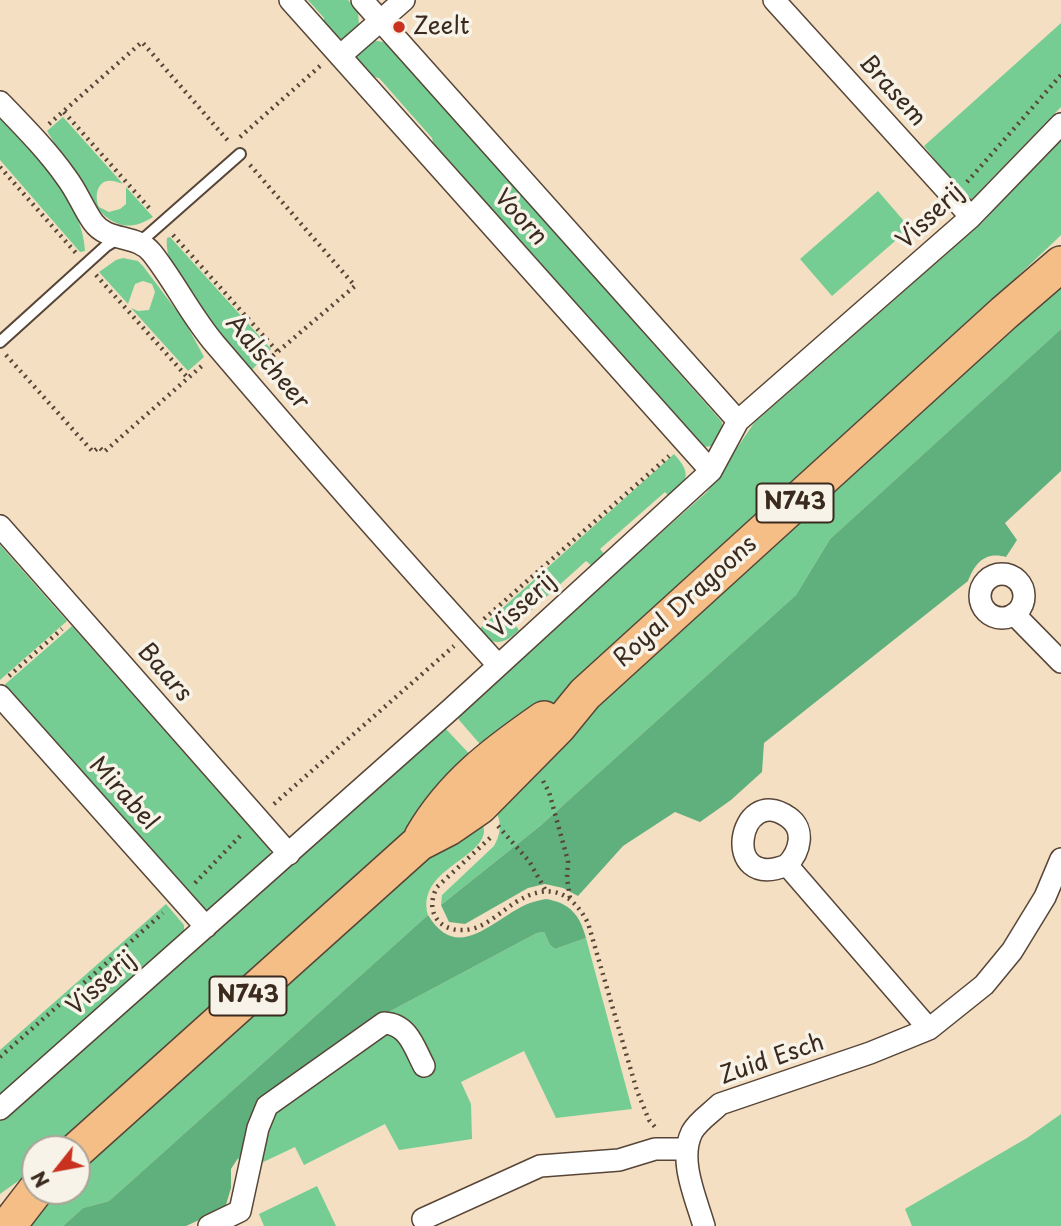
<!DOCTYPE html>
<html>
<head>
<meta charset="utf-8">
<style>
  body { margin:0 }
  #map { position:relative; width:1061px; height:1226px; overflow:hidden; background:#f4dfc3; font-family:"Playpen Sans",sans-serif }
  canvas { display:block }
  .north { position:absolute; left:21px; top:1135px; width:70px; height:70px; box-sizing:border-box; background:#f7f3e8; border:2px solid #aca397; border-radius:50%; rotate:239deg; font-size:19px; font-weight:700; line-height:28px; text-align:center; color:#3b2a1e }
  .north::after { content:''; display:block; margin:auto; width:24px; height:32px; background:#c8321e; clip-path:polygon(50% 0,100% 100%,50% 72%,0 100%) }
</style>
</head>
<body>
<div id="map">
<canvas width="1061" height="1226"></canvas>
<div class="north">N</div>
</div>
<script>
const context = document.querySelector('canvas').getContext('2d');
context.lineJoin = 'round';
function paint(path, color) {
  context.fillStyle = color;
  context.fill(path, 'evenodd');
}
function strokePath(path, color, width, dash) {
  context.strokeStyle = color;
  context.lineWidth = width;
  context.lineCap = dash ? 'butt' : 'round';
  context.setLineDash(dash || []);
  context.stroke(path);
}
function label(font, color, halo, rows, align = 'center') {
  context.font = font + ' "Playpen Sans",sans-serif';
  context.lineWidth = 7;
  context.setLineDash([]);
  context.textBaseline = 'middle';
  context.strokeStyle = halo;
  context.fillStyle = color;
  for (const [text, x, y, turn = 0] of rows) {
    context.save();
    context.translate(x, y);
    context.rotate((+turn || 0) * Math.PI / 180);
    context.textAlign = isNaN(turn) ? turn : align;
    if (halo) context.strokeText(text, 0, 0);
    context.fillText(text, 0, 0);
    context.restore();
  }
}
const green = new Path2D(`
  M308,0h40l10,11 1,15 -17,14 -7,-1 -11,-11v-10z
  M1061,23v84l-92,95 -45,-56z
  M373,40l15,3 334,379c0,22 -7,28 -28,23l-258,-291 -4,-16 -53,-60 -14,-3c-13,-18 -10,-23 8,-35z
  M63,117l60,67c-4,-1 -7,-3 -11,-3 -15,-2 -18,16 -13,26l10,5 11,-3 6,-5v-17l27,30c-38,25 -58,-10 -76,-38 -11,-16 -20,-32 -30,-48z
  M2,118c31,35 81,83 83,133l-5,1 -80,-92v-40z
  M1061,137v98l-4,4 -126,119 -384,352 -61,41 -27,-31 -2,-6 250,-222 47,-69 229,-201z
  M878,191l32,37 -78,68 -32,-37z
  M170,237l101,112 -21,23c-25,-29 -88,-95 -83,-134z
  M123,258l15,3 5,5 42,56 19,35 -16,14 -57,-63 7,3 11,-1 6,-18 -3,-8 -9,-3 -8,3 -7,20 -29,-32 17,-12z
  M1061,287v42l-231,210 -34,56 -256,231 -99,79 1,-10 52,-49c6,-11 9,-24 1,-35l67,-78z
  M674,454c19,21 13,26 -4,44l-5,-6 -65,57 5,6 -13,11 -6,-5 -71,64 4,5c-15,15 -27,17 -41,0z
  M0,545l67,76 -67,59z
  M72,626l198,224 1,7 -64,58 -205,-228z
  M441,729h5l30,32 -51,55 -368,333h-22v20l-35,25v-73l259,-233z
  M482,820c0,4 2,7 2,11 -1,28 -68,39 -56,84l-310,278 -9,8 -26,7 -20,18h-48l36,-35h26v-23l361,-320z
  M166,904l18,21v10l-184,164v-49z
  M544,932l6,13 5,4 31,-11 46,171 -76,9 -32,-67 -63,31 10,22 1,35 -73,11 -14,-26 -81,41 -9,-18 -38,18 -20,-6 12,-18 11,-37 125,-90 152,-81z
  M1061,1114v112h-149l-7,-17 122,-71z
  M317,1186l19,40h-72l-5,-12z`);
const forest = new Path2D(`
  M1061,329v142l-56,52 12,17 -11,17c-21,-6 -31,6 -38,24l-204,162 -2,29 -31,28 -31,22 -25,-10 -52,34 -45,50 -15,-8 -18,-4 -17,4 -63,36 -16,-2 -8,-17 99,-79 256,-231 34,-56z
  M546,899c24,4 34,16 40,39l-31,11 -5,-4 -6,-13 -7,1 -152,81 -125,90 -11,37 -18,28v19l-6,20 -39,18h-123l20,-18 26,-7 9,-8 310,-278c31,51 67,1 102,-12 5,-2 11,-3 16,-4z`);
const path = new Path2D(`
  M64,112l87,98
  M49,124l93,-82 88,101
  M240,137l80,-71
  M250,165l105,121 -93,79
  M0,167l76,86
  M967,182l94,-107
  M173,235l105,117
  M96,275l92,103
  M6,355l87,97 6,-5 5,5 100,-88
  M484,619l185,-163
  M9,676l53,-47
  M543,781l6,11 19,69 -1,17 3,20
  M274,804l180,-158
  M498,826l31,35 17,30
  M490,838l-53,49c-15,29 8,50 38,41 15,-5 28,-18 41,-26 33,-20 55,-11 72,21l49,168 12,29 6,7
  M195,883l47,-49
  M0,1057l163,-144`);
const service = new Path2D(`
  M138,241l9,-5 93,-82
  M0,342l106,-96 13,-8`);
const minor = new Path2D(`
  M290,0l421,471
  M362,0l376,421
  M774,0l197,217
  M340,56l64,-56
  M0,102c23,24 47,48 66,75 11,14 17,31 27,45 15,21 43,11 59,31 23,29 39,63 63,91 93,109 187,216 283,321
  M0,526l289,328
  M980 596a22 22 0 1 1 44 0a22 22 0 1 1-44 0Z
  M1014,614l47,48
  M0,696l206,231
  M787,865c13,-13 19,-36 1,-48 -50,-35 -69,76 -1,48l142,164
  M0,1109l451,-400 260,-238 27,-50 233,-204 90,-93
  M423,1219l117,-53 79,-6 36,-11h32
  M209,1226l31,-15 18,-83 9,-22 117,-83c24,1 30,24 40,43
  M704,1226c-8,-28 -26,-66 -12,-94 6,-11 19,-19 28,-28l150,-51 59,-24 55,-44 28,-34 33,-54 16,-38`);
const primary = new Path2D(`
  M422,837c30,-52 73,-84 122,-118
  M77,1150l342,-307 29,-15 32,-22 78,-79 27,-33 419,-381 57,-49
  M8,1226l27,-35`);
const markers = [
  [399,27,7,"#c8321e"]
];
const shields = [
  [795,503,77],
  [248,996,77]
];
const shieldNames = [
  ["N743",795,503],
  ["N743",248,996]
];
const poiNames = [
  ["Zeelt",413,27]
];
const streetNames = [
  ["Brasem",892,91,48],
  ["Visserij",931,217,-43],
  ["Voorn",520,218,48],
  ["Aalscheer",267,363,50],
  ["Royal Dragoons",686,602,-42],
  ["Visserij",523,606,-43],
  ["Baars",164,673,49],
  ["Mirabel",123,794,48],
  ["Visserij",102,984,-41],
  ["Zuid Esch",772,1060,-19]
];
paint(green, '#75cd93');
paint(forest, '#60b07d');
strokePath(service, '#574537', 14);
strokePath(minor, '#574537', 24);
strokePath(primary, '#574537', 38);
strokePath(path, '#574537', 4.5, [2, 5]);
strokePath(service, '#fff', 10);
strokePath(minor, '#fff', 21);
strokePath(primary, '#f6be87', 35);
for (const [x, y, r, color] of markers) {
  const dot = new Path2D();
  dot.arc(x, y, r, 0, 2 * Math.PI);
  context.fillStyle = color;
  context.fill(dot);
  strokePath(dot, '#f7f3e8', 2.5);
}
for (const [x, y, w] of shields) {
  const box = new Path2D();
  box.roundRect(x - w / 2, y - 19.5, w, 39, 5);
  context.fillStyle = '#f7f3e8';
  context.fill(box);
  strokePath(box, '#3b2a1e', 2);
}
label('bold 23px', '#3b2a1e', null, shieldNames);
label('24px', '#3b2a1e', '#f7f3e8', poiNames, 'left');
label('24px', '#3b2a1e', '#f7f3e8', streetNames);
</script>
</body>
</html>
